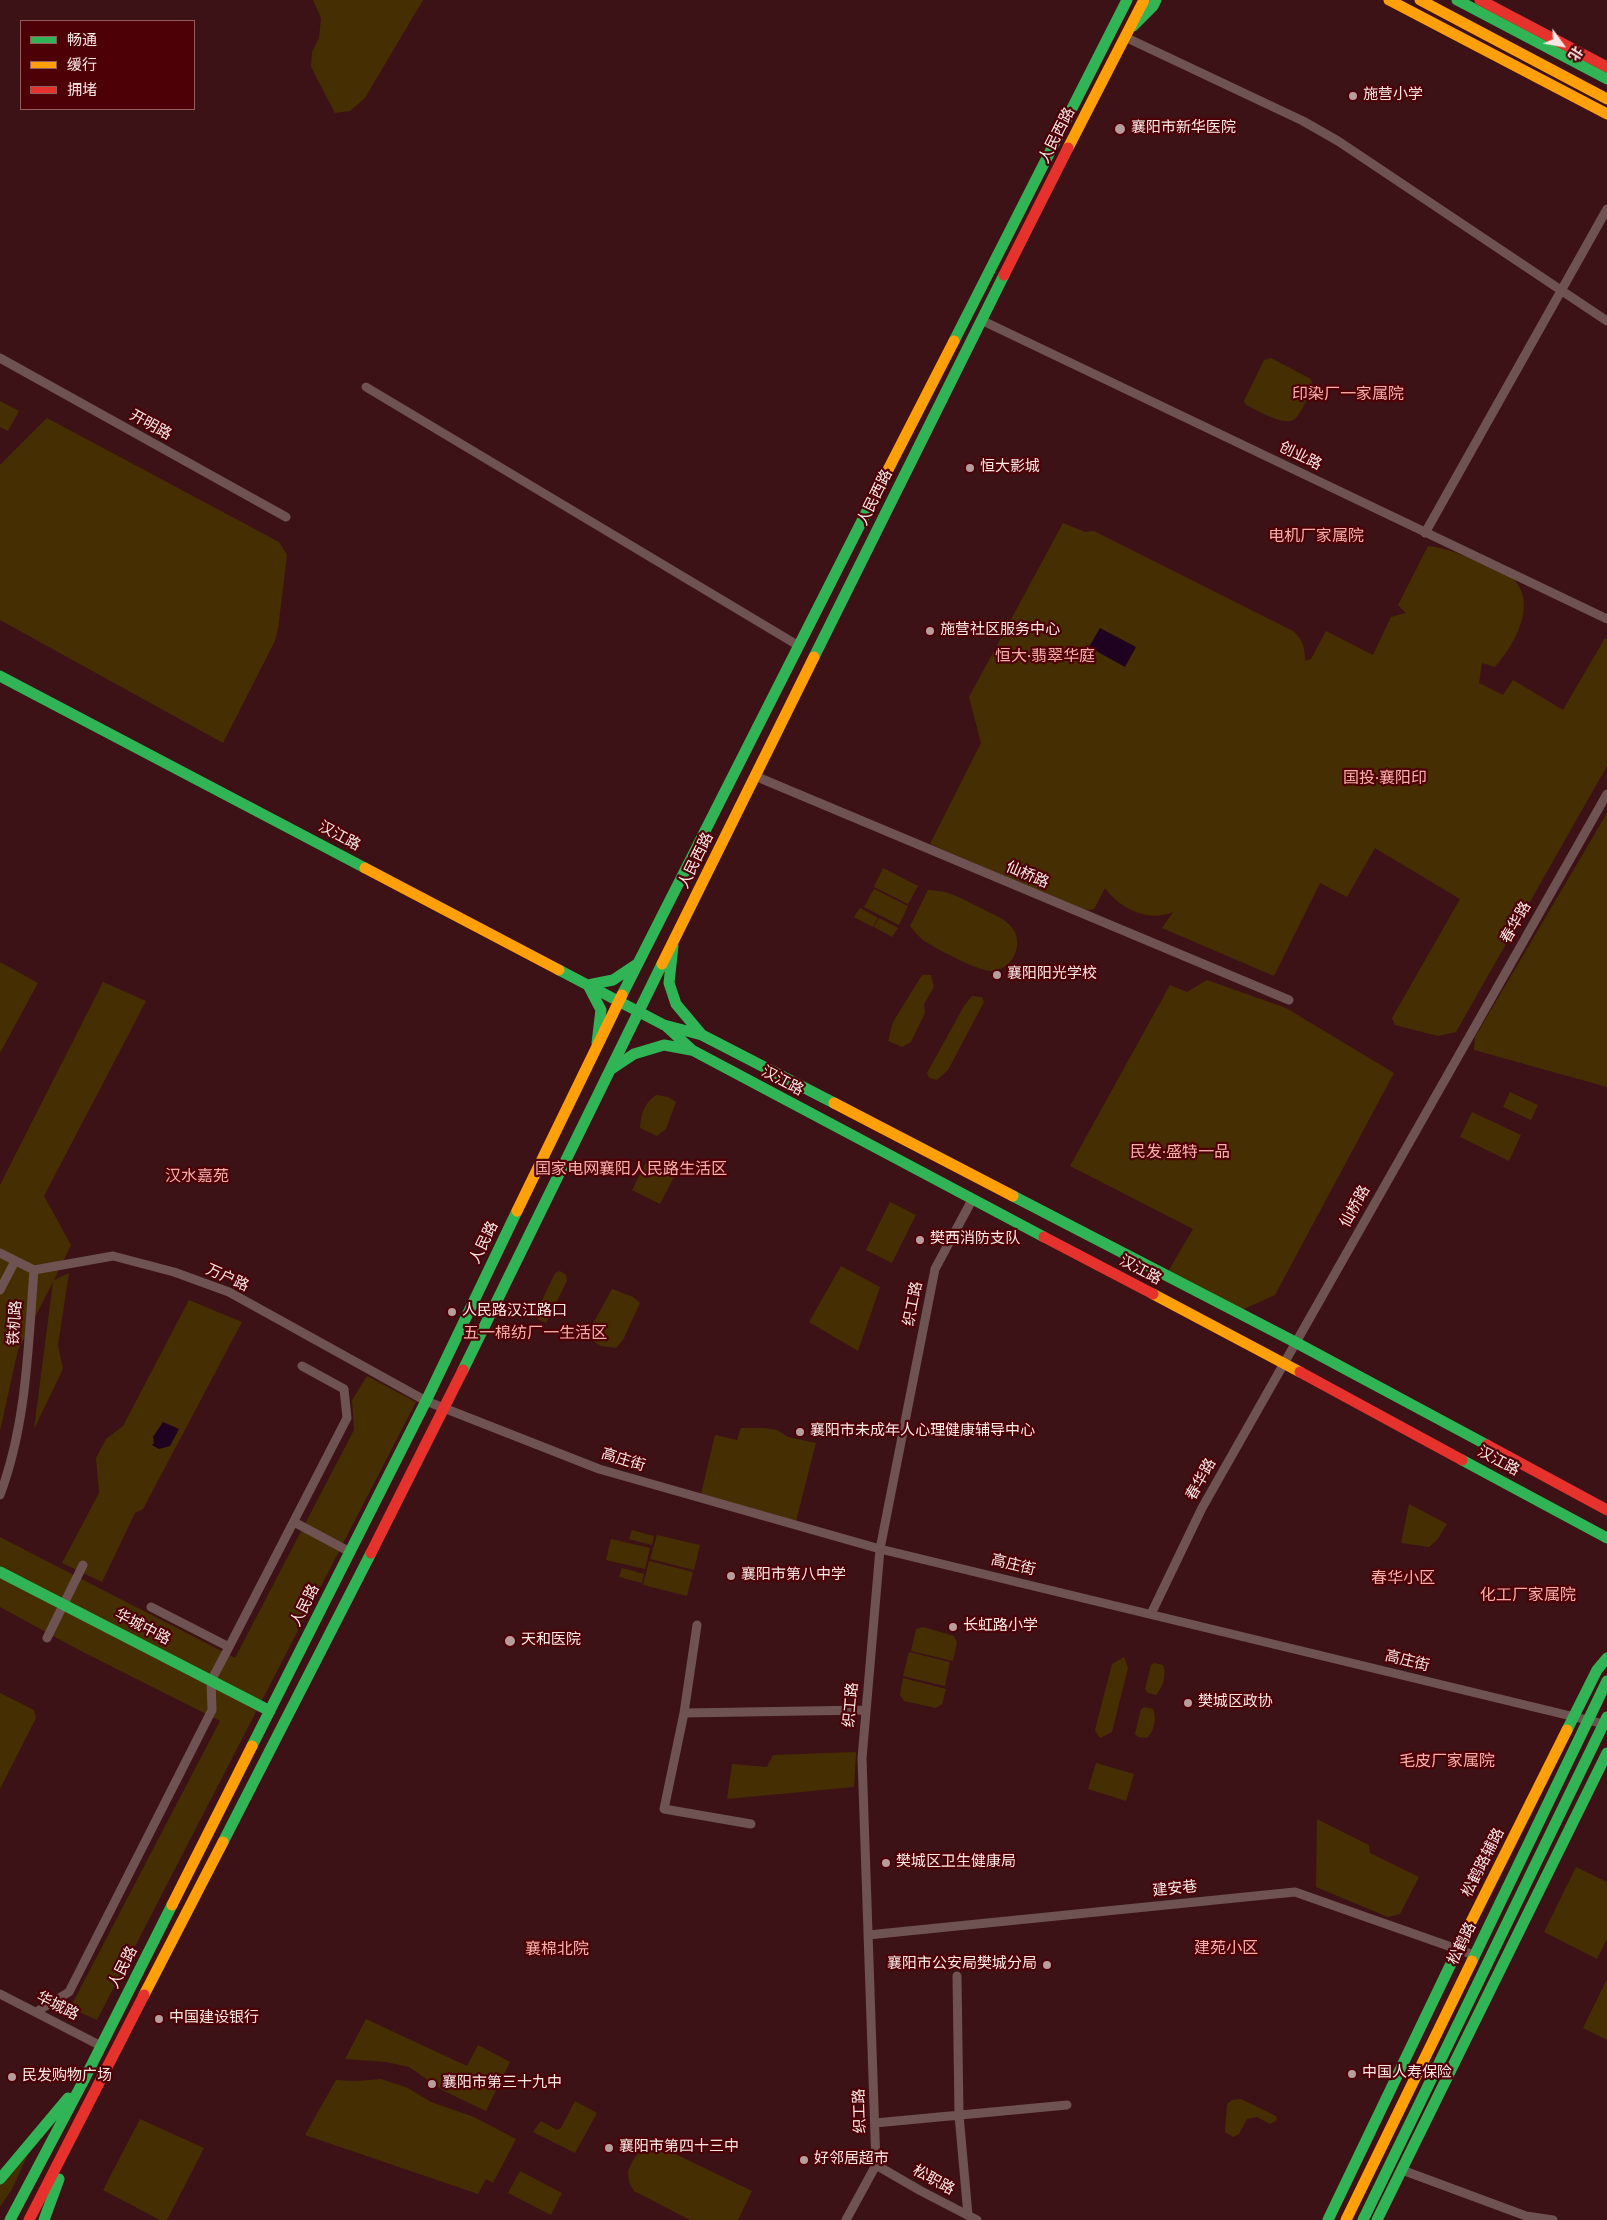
<!DOCTYPE html>
<html>
<head>
<meta charset="utf-8">
<style>
  body { margin:0 }
  #map { position:relative; width:1607px; height:2220px; overflow:hidden; background:#3c1216; font-family:"Source Sans 3","Noto Sans SC",sans-serif }
  canvas { display:block }
  .legend { position:absolute; left:20px; top:20px; width:175px; height:90px; box-sizing:border-box; background:#4e0007; border:1px solid #935d60; margin:0; padding:6px 9px; list-style:none; font-size:15px; color:#fbe8e6 }
  .legend li { display:flex; align-items:center; gap:10px; height:25px }
  .legend b { width:25px; border:1px solid #935d60 }
  .north { position:absolute; left:1537px; top:20px; width:50px; height:50px; -webkit-text-stroke:4px #4e0007; paint-order:stroke; rotate:122deg; font-size:14px; font-weight:700; line-height:20px; text-align:center; color:#fbe8e6 }
  .north::after { content:''; display:block; margin:auto; width:18px; height:22px; background:#fbe8e6; clip-path:polygon(50% 0,100% 100%,50% 72%,0 100%) }
</style>
</head>
<body>
<div id="map">
<canvas width="1607" height="2220"></canvas>
<ul class="legend">
<li><b style="height:6px;background:#30b455"></b>畅通</li>
<li><b style="height:6px;background:#ff9f0a"></b>缓行</li>
<li><b style="height:6px;background:#e5322d"></b>拥堵</li>
</ul>
<div class="north">北</div>
</div>
<script>
const context = document.querySelector('canvas').getContext('2d');
context.lineJoin = 'round';
function paint(path, color) {
  context.fillStyle = color;
  context.fill(path, 'evenodd');
}
function strokePath(path, color, width, dash) {
  context.strokeStyle = color;
  context.lineWidth = width;
  context.lineCap = dash ? 'butt' : 'round';
  context.setLineDash(dash || []);
  context.stroke(path);
}
function label(font, color, halo, rows, align = 'center') {
  context.font = font + ' "Source Sans 3","Noto Sans SC",sans-serif';
  context.lineWidth = 4.5;
  context.setLineDash([]);
  context.textBaseline = 'middle';
  context.strokeStyle = halo;
  context.fillStyle = color;
  for (const [text, x, y, turn = 0] of rows) {
    context.save();
    context.translate(x, y);
    context.rotate((+turn || 0) * Math.PI / 180);
    context.textAlign = isNaN(turn) ? turn : align;
    if (halo) context.strokeText(text, 0, 0);
    context.fillText(text, 0, 0);
    context.restore();
  }
}
const green = new Path2D(`
  M313,0h110l-58,98 -15,13 -15,2 -24,-46 1,-15 7,-14 2,-20z
  M1271,358l40,21 2,8c-5,9 -11,25 -18,32 -11,8 -38,-9 -49,-14l-2,-4 20,-41z
  M0,401l19,10 -11,20 -8,-4z
  M47,418l232,124 8,13 -9,74 -3,12 -52,102 -223,-123v-155z
  M1063,523l22,9 9,-1 199,100c10,9 12,16 12,30l6,-2 15,-28 47,24 18,-38 15,-4 -8,-8 30,-59c20,2 34,9 52,17 9,4 23,8 31,14 29,24 3,69 -16,90l-13,-4 -3,20 24,12 10,-15 50,30 42,-72 2,1v127l-151,266 -18,4 -43,-11 -3,-7 68,-119 -85,-51 -28,49 -27,-14 -46,93 -112,-48 11,-16c-24,11 -54,-4 -68,-24l-11,21 -5,1 -9,-2 -150,-64 51,-101 -12,-46z
  M1607,813v274l-133,-37 1,-13z
  M883,868l35,18 -10,18 -34,-17z
  M874,889l34,17 -9,19 -35,-18z
  M928,890c23,1 32,8 53,18 10,6 25,10 32,21 11,16 -1,41 -21,42 -13,1 -57,-23 -69,-31 -5,-4 -9,-9 -13,-14z
  M860,908l18,10 -5,9 -19,-10z
  M879,918l19,10 -6,9 -18,-10z
  M0,962l38,21 -38,70z
  M922,975h9l3,12 -10,17 1,9 -14,29 -9,5 -14,-6 5,-19z
  M1207,980l79,28 108,65 -119,222 -38,17 -71,-37 27,-46 -123,-63 100,-181 17,7z
  M103,982l43,19 -102,195 27,49 -17,35 15,-7 -11,72 5,24 -29,60 19,-147 -35,68 -18,81v-246z
  M972,996l10,1 2,5 -36,68 -11,10 -8,-2 -2,-5 37,-67z
  M1510,1092l28,13 -7,15 -28,-13z
  M656,1095l12,2 8,5 -10,27 -9,7 -17,-8c1,-15 4,-24 16,-33z
  M1472,1112l49,23 -12,26 -49,-24z
  M648,1159l28,14 -16,31 -28,-14z
  M890,1202l26,13 -24,48 -26,-13z
  M841,1266l39,21 -22,64 -49,-29z
  M560,1271l6,4 1,6 -21,42 -12,-6 21,-44z
  M612,1289l21,8 7,6 -17,37 -7,8 -15,-2 -8,-5 -3,-12z
  M189,1300l53,22 -99,187 -8,4 -33,69 -40,-19 37,-70 -3,-35 10,-19 17,-13z
  M367,1376l49,26 -319,618 -27,-12 150,-287 -141,-71 -79,-43v-70l235,121 119,-228 -2,-30z
  M741,1428h23l13,2 11,7 28,6 -20,78 -95,-27 14,-59 22,5z
  M1409,1504l38,20 -10,16 -8,7 -28,-4z
  M632,1530l22,6 -2,9 -23,-6z
  M657,1535l43,10 -6,25 -44,-11z
  M611,1539l39,9 -5,21 -39,-9z
  M649,1561l44,11 -6,24 -44,-11z
  M622,1568l22,6 -2,9 -23,-6z
  M923,1627l31,9 3,6 -4,19 -42,-10 5,-22z
  M909,1652l41,10 -5,24 -42,-10z
  M1124,1657l4,11 -16,64 -12,6 -5,-8 17,-66z
  M1154,1663l9,2c4,10 0,22 -7,30l-8,-2 -3,-4 6,-24z
  M903,1678l43,11 -4,15 -6,4 -32,-7 -4,-6z
  M0,1693l34,17 2,8 -36,71z
  M1145,1707l8,2c4,10 1,22 -6,29l-9,-1 -3,-3 6,-25z
  M856,1752l-2,35 -127,12 5,-35 35,3 6,-12z
  M1096,1763l38,11 -8,27 -38,-12z
  M1317,1819l52,26 1,8 49,24 -19,37 -12,3 -72,-30z
  M1576,1867l31,15v57l-10,20 -53,-27z
  M1607,1979v61l-24,-12z
  M366,2019l101,47 11,-21 32,17 -24,49 -42,-20 -35,-24 -23,-5 -41,-3z
  M381,2079l27,9 23,14 43,15 42,22 -23,44 -7,-4 -8,15 -173,-59 31,-55 22,1z
  M1241,2099l35,17 1,4 -7,4 -13,-7 -10,2 -8,15 -6,3 -8,-5 2,-28 5,-4z
  M575,2101l22,12 -22,40 -42,-21 8,-11 16,9 4,-2z
  M140,2119l64,29 -37,72h-7l-57,-30z
  M37,2135l-25,54 -12,18v-28z
  M655,2147l10,2 87,42 -14,29h-48l-56,-29 -5,-9 -1,-11 5,-11 8,-10z
  M520,2171l42,22 -11,22 -43,-22z`);
const water = new Path2D(`
  M1100,628l36,19 -11,20 -36,-20z
  M163,1422l16,7 -9,17 -11,3 -7,-4 2,-2 -1,-6z`);
const street = new Path2D(`
  M1125,37l178,84 35,20 269,180
  M981,320l626,299
  M0,358l286,159
  M366,387l433,259
  M1425,533l182,-324
  M755,776l534,224
  M0,1253l34,17 79,-14 61,16 55,20 197,109 173,68 281,80 724,175
  M0,1290l15,-29
  M0,1495c27,-72 28,-149 34,-225
  M294,1522l56,30
  M151,1607l78,40 118,-229 -3,-29 -42,-23
  M1151,1614l51,-106 405,-714
  M47,1638l36,-73
  M684,1713l13,-88
  M751,1824l-87,-15 20,-96 182,-3
  M868,1935l427,-43 179,63
  M957,1976l2,139 9,100
  M0,1994l101,52
  M36,2012l33,-20 143,-282 -1,-29 18,-34
  M875,2123l192,-18
  M876,2165l45,26 56,29
  M1402,2170l124,46 27,4
  M846,2220l30,-55 -14,-407 18,-209 55,-280 37,-69`);
const fast = new Path2D(`
  M1457,0l150,79
  M1133,26l20,-20 3,-6
  M954,341l173,-341
  M814,657l190,-382
  M0,676l365,192
  M673,946l-4,37 7,21 26,31
  M559,970l105,55 38,10 132,68
  M622,995l250,-494
  M666,1026l26,24 352,187
  M597,1043l4,-33 -13,-25 25,-5 24,-16
  M610,1070l24,-16 30,-9 27,5
  M1013,1196l282,146 192,103
  M463,1370l199,-406
  M1462,1460l145,78
  M0,1572l270,139
  M1567,1730l30,-60 10,-12
  M252,1746l174,-345 91,-190
  M223,1842l148,-289
  M1472,1961l135,-280
  M0,2179l68,-81
  M10,2220l75,-142 87,-173
  M44,2220l15,-41
  M1328,2220l142,-296
  M1363,2220l244,-503
  M1377,2220l230,-467`);
const slow = new Path2D(`
  M1389,0l218,114
  M1420,0l187,99
  M1068,148l76,-148
  M872,501l82,-160
  M365,868l194,102
  M662,964l152,-307
  M834,1103l179,93
  M517,1211l105,-216
  M1153,1294l147,78
  M172,1905l80,-159
  M1470,1924l97,-194
  M144,1995l79,-153
  M1346,2220l126,-259`);
const jam = new Path2D(`
  M1480,0l127,67
  M1004,275l64,-127
  M1044,1237l109,57
  M1300,1372l162,88
  M1487,1445l120,65
  M371,1553l92,-183
  M29,2220l115,-225`);
const markers = [
  [1353,96,5,"#b89d9d"],
  [1120,129,6,"#b89d9d"],
  [970,468,5,"#b89d9d"],
  [930,631,5,"#b89d9d"],
  [997,975,5,"#b89d9d"],
  [920,1240,5,"#b89d9d"],
  [452,1312,5,"#b89d9d"],
  [800,1432,5,"#b89d9d"],
  [731,1576,5,"#b89d9d"],
  [953,1627,5,"#b89d9d"],
  [510,1641,6,"#b89d9d"],
  [1188,1703,5,"#b89d9d"],
  [886,1863,5,"#b89d9d"],
  [1047,1965,5,"#b89d9d"],
  [159,2019,5,"#b89d9d"],
  [1352,2074,5,"#b89d9d"],
  [12,2077,5,"#b89d9d"],
  [432,2084,5,"#b89d9d"],
  [609,2148,5,"#b89d9d"],
  [804,2160,5,"#b89d9d"]
];
const poiNames = [
  ["施营小学",1363,96],
  ["襄阳市新华医院",1131,129],
  ["恒大影城",980,468],
  ["施营社区服务中心",940,631],
  ["襄阳阳光学校",1007,975],
  ["樊西消防支队",930,1240],
  ["人民路汉江路口",462,1312],
  ["襄阳市未成年人心理健康辅导中心",810,1432],
  ["襄阳市第八中学",741,1576],
  ["长虹路小学",963,1627],
  ["天和医院",521,1641],
  ["樊城区政协",1198,1703],
  ["樊城区卫生健康局",896,1863],
  ["襄阳市公安局樊城分局",1037,1965,"right"],
  ["中国建设银行",169,2019],
  ["中国人寿保险",1362,2074],
  ["民发购物广场",22,2077],
  ["襄阳市第三十九中",442,2084],
  ["襄阳市第四十三中",619,2148],
  ["好邻居超市",814,2160]
];
const streetNames = [
  ["人民西路",1058,136,-63],
  ["开明路",150,426,29],
  ["创业路",1300,457,26],
  ["人民西路",876,498,-64],
  ["汉江路",339,837,28],
  ["人民西路",697,861,-64],
  ["仙桥路",1027,876,23],
  ["春华路",1517,923,-60],
  ["汉江路",782,1082,28],
  ["仙桥路",1356,1207,-61],
  ["人民路",485,1243,-64],
  ["汉江路",1140,1271,28],
  ["万户路",227,1279,24],
  ["织工路",914,1304,-79],
  ["铁机路",16,1323,-86],
  ["高庄街",623,1461,17],
  ["汉江路",1498,1462,28],
  ["春华路",1202,1480,-61],
  ["高庄街",1013,1566,14],
  ["人民路",306,1606,-63],
  ["华城中路",142,1628,27],
  ["高庄街",1407,1662,14],
  ["织工路",852,1705,-85],
  ["松鹤路辅路",1484,1863,-63],
  ["建安巷",1175,1890,-6],
  ["松鹤路",1463,1944,-64],
  ["人民路",124,1968,-63],
  ["华城路",57,2007,27],
  ["织工路",861,2111,-92],
  ["松职路",933,2181,29]
];
const neighbourhoodNames = [
  ["印染厂一家属院",1348,395],
  ["电机厂家属院",1316,537],
  ["恒大·翡翠华庭",1045,657],
  ["国投·襄阳印",1385,779],
  ["民发·盛特一品",1180,1153],
  ["国家电网襄阳人民路生活区",631,1170],
  ["汉水嘉苑",197,1177],
  ["五一棉纺厂一生活区",535,1334],
  ["春华小区",1403,1579],
  ["化工厂家属院",1528,1596],
  ["毛皮厂家属院",1447,1762],
  ["建苑小区",1226,1949],
  ["襄棉北院",557,1950]
];
paint(green, '#462e03');
paint(water, '#1f021f');
strokePath(street, '#6f5252', 9);
strokePath(fast, '#30b455', 11);
strokePath(slow, '#ff9f0a', 11);
strokePath(jam, '#e5322d', 11);
for (const [x, y, r, color] of markers) {
  const dot = new Path2D();
  dot.arc(x, y, r, 0, 2 * Math.PI);
  context.fillStyle = color;
  context.fill(dot);
  strokePath(dot, '#4e0007', 2);
}
label('15px', '#fbe8e6', '#4e0007', poiNames, 'left');
label('15px', '#fbe8e6', '#4e0007', streetNames);
label('16px', '#f9afa9', '#4e0007', neighbourhoodNames);
</script>
</body>
</html>
